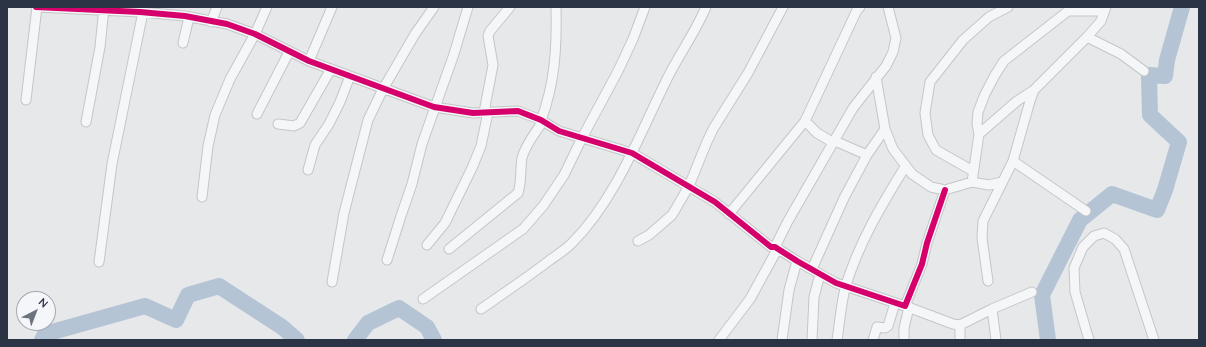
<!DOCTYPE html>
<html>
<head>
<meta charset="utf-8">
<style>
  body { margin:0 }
  #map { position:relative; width:1206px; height:347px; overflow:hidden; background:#e6e8ea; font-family:Quicksand,sans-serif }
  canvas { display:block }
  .frame { position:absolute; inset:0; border:8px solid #2b3445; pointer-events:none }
  .north { position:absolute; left:16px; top:291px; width:40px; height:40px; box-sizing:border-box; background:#f4f6f9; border:1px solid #a4a8b1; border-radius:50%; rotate:42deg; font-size:11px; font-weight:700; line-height:16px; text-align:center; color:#2b3445 }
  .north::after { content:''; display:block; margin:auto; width:14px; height:18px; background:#6c737f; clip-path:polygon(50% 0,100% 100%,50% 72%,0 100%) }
</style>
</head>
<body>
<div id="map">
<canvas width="1206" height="347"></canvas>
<div class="frame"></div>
<div class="north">N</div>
</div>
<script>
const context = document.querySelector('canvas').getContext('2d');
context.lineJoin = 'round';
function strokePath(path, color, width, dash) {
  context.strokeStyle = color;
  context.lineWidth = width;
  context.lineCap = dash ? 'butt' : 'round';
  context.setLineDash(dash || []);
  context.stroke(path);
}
const river = new Path2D(`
  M42,340l3,-6 100,-28 31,14 12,-25 31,-9 63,41 15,13
  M355,340l13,-17 31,-15 28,19 7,13
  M1048,340l-6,-45 38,-75 32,-26 45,16 8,-20 14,-48 -29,-27 -1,-40 16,1 2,-16 15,-53`);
const minor = new Path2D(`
  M36,7l104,5 45,4 42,8 28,10 54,27 125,46 39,6 45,-2 23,9 18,11 73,22 83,49 56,45h4l22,14 39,22 69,23 17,-42 5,-21 18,-53
  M211,22l6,-15
  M1087,37l34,17 23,17
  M183,43l6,-26
  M309,61l23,-54
  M876,77l9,52 8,20 19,25 19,13 14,3 27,-8 17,3 13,-3
  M26,100l11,-93
  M484,112l9,-47 -5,-29 2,-5 20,-24
  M257,114l32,-62
  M541,120c14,-36 16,-74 15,-113
  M805,121l12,12 17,10
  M86,122l14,-75 4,-40
  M278,124l16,2 6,-3 31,-54
  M979,134l38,-33 17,-11
  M835,141l32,14
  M1013,161l73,50
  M308,170l7,-25 14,-21 11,-22 10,-26
  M973,171l-37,-21 -8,-15 -3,-22 5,-31 33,-42 26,-23 19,-10
  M972,182l7,-48 -2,-10 1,-12 7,-18 10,-19 9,-14 64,-50h36
  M202,197l6,-51 7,-31 15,-36 25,-45 12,-27
  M729,214l76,-93 52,-111 3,-3
  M638,241l11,-6 23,-20 17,-29 17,-42 7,-15 35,-56 35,-66
  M427,245l18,-22 27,-55 9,-22 7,-34
  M775,247l13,-26 65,-113 33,-42 7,-14 3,-14 -8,-31
  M449,249l69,-56c4,-12 2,-24 4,-35 3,-13 14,-26 21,-37
  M387,260l14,-44 11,-32 10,-40 32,-90 14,-47
  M99,262l13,-98 31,-152
  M812,269l32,-71 23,-43 18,-26
  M988,281l-6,-43 1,-17 30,-60 17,-60 4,-11 53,-53 14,-16 5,-14
  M332,282l12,-69 24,-93 15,-31 32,-55 19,-27
  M423,299l100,-70 20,-23 21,-31 18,-37 36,-67 15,-32 12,-32
  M905,306l48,18 7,1 32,-16 40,-17
  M481,309c23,-16 47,-32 69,-49 7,-5 15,-10 22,-17 43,-43 67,-107 94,-162 12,-25 29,-48 40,-74
  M992,309l4,31
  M960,325v15
  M719,340l31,-41 28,-51
  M782,340l7,-50 8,-29
  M812,340l2,-43 6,-23
  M837,340c3,-18 4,-38 9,-55 13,-42 36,-81 59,-118
  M873,340l4,-13 8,1 3,-2 7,-23
  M904,340v-12l5,-21
  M1089,340l-14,-48 -1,-24 9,-21 11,-11 10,-3 11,6 9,10 30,91`);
const cycleway = new Path2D(`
  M36,7l104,5 45,4 42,8 28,10 54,27 125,46 39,6 45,-2 23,9 18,11 73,22 83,49 56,45h4l22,14 39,22 69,23 17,-42 5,-21 18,-53`);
strokePath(river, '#b4c4d5', 16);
strokePath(minor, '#c4c6c8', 11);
strokePath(minor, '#f5f6f7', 9);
strokePath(cycleway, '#d6006c', 6);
</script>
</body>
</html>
